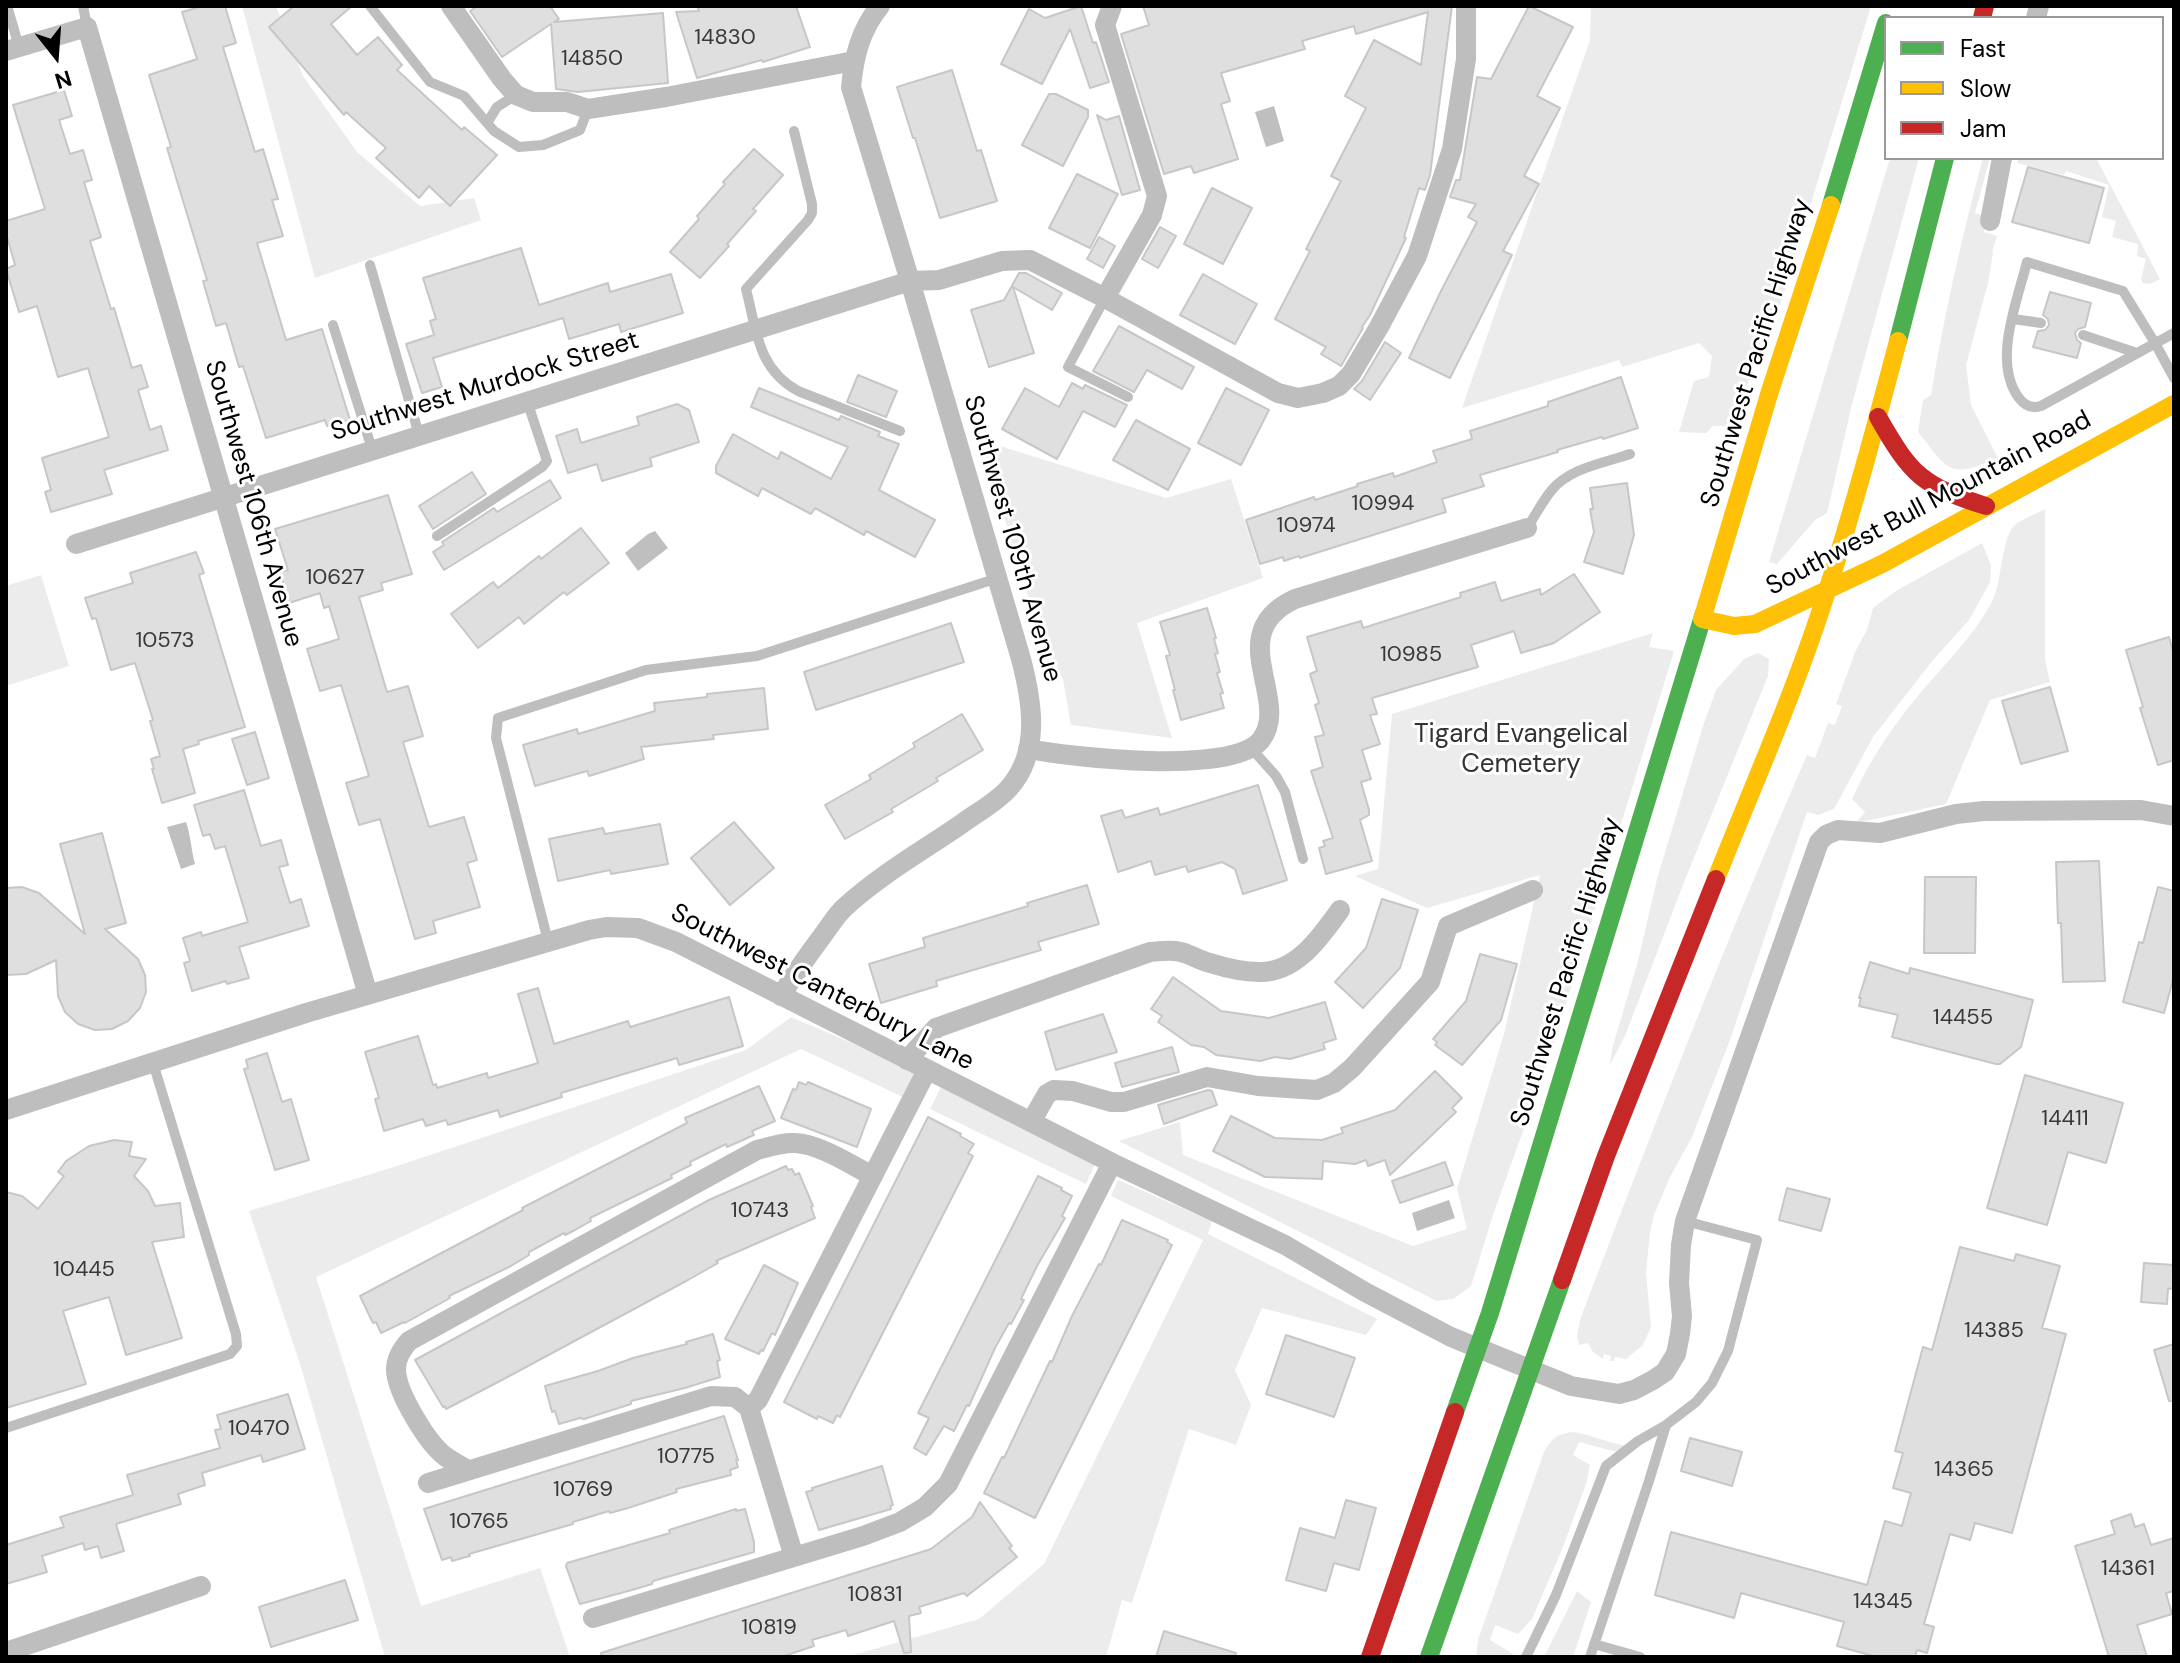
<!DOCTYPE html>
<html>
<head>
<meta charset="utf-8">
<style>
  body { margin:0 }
  #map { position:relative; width:2180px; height:1663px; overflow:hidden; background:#fff; font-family:"DM Sans",sans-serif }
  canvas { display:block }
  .frame { position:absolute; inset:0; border:8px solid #000; pointer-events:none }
  .legend { position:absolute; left:1884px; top:16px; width:280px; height:144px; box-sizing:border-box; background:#fff; border:2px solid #999; margin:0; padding:10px 14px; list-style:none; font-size:24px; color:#000 }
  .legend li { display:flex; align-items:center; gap:16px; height:40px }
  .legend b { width:40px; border:2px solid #999 }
  .north { position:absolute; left:16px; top:16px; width:80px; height:80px; -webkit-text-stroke:6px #fff; paint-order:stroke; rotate:163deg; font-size:22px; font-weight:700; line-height:32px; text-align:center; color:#000 }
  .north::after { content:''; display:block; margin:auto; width:28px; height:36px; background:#000; clip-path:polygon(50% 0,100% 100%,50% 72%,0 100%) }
</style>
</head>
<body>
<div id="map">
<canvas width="2180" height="1663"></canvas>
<div class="frame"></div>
<ul class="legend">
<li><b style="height:10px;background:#4caf50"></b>Fast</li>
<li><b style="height:10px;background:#ffc107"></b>Slow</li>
<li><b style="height:10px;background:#c62828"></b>Jam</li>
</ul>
<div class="north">N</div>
</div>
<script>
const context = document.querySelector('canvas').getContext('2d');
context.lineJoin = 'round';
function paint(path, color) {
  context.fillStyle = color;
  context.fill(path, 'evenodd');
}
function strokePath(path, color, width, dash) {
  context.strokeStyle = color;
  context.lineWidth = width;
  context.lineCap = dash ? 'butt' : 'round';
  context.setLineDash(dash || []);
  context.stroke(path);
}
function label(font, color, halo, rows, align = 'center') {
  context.font = font + ' "DM Sans",sans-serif';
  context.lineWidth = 6;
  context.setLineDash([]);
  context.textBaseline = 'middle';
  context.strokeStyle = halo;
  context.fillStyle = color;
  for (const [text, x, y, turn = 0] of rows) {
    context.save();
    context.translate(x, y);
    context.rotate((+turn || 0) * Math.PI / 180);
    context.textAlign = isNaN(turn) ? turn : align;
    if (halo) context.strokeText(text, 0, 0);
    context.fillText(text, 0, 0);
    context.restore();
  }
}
const green = new Path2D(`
  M242,6h34l27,70 54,76 63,54 54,-8 7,22 -166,58z
  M1591,6h280l-97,319 -8,-2 -31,103h-22l-7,7 -27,-1 15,-51 15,-4 3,-21 -13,-13 -77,24 -3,-7 -157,48 128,-368z
  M1890,158h29l-67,246 -25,109 -12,7 -38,44 -8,-2z
  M1983,158h7l-15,55 11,4 -2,15 13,4 -5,16 1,1 -5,30 -22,82 5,40 27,53c-51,22 -49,12 -80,-26l5,-32 8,-5c13,-80 31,-159 52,-237z
  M2019,158h77l64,121 -10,5 -7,-1 -2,-4 5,-20 -9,-3 1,-12 -26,-7 4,-16 -14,-4 7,-32 -43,-14 -2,4 -47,-12z
  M981,440l185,58 65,-19 32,99 -126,45 35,115 -101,-13 -8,-46 -20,-33z
  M2045,509v151l5,22 -60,18 -44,104 -90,19 9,-11 -13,-13c18,-40 42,-75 70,-108 24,-28 51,-55 69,-87 12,-21 9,-68 26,-81 8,-5 19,-9 28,-14z
  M1982,543l9,22 -1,17 -21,38 -36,40 -60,77 -39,72 -16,6 -11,-3 -77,228 -38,97 -22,40 -16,38 -4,17 -4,41 5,54 -8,18 -17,14 -11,-2 -1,4h-4l1,-5 -7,-2 -1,5 -10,-7 -5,-9 -9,2 -2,-10 4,-18c72,-189 145,-377 226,-562l8,3 13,-35 7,2 7,-19 -6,-2 20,-54 11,-20 6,-22 23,-17z
  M41,575l28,91 -63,20v-100z
  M1653,633l-4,14 25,4 -122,399 -59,165 -22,71 -18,13 -16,2 -318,-160 61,-19 3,33 230,91 54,-17 -10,-40 47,-155 36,-159 -113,33 -72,-32 23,-7 14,-155z
  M1758,653l11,6 -1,17 -84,206 -59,154 -15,29 2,-16 26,-88 19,-82 46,-153 13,-36 28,-31z
  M791,1017l127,54 -13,27 -104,-49 -485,228 105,329 119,-38 30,89h-185l-84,-290 -52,-156 142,-43 355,-118z
  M941,1087l155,75 -10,22 -156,-75z
  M1118,1180l94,41 -4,13 169,85 -11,16 -104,-27 -27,62 16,35 -15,40 -47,-16 -57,174 -10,-3 -16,57h-260l133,-38 65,-55 159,-324 -92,-44z
  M1573,1432c19,3 35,11 54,14l-4,4 -10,1 -34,-9 -6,13 17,10 -4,19 -23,63 -31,72 -14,15 -23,-9 -5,15 23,14 -1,3h-36l2,-17 66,-188c8,-14 13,-18 29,-20z
  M1577,1591l14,11 -18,55h-29z`);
const water = new Path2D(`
  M1274,106l10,35 -18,6 -11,-35z
  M655,531l13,17 -30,23 -13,-18 23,-19z
  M186,822c5,15 5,27 9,42l-14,5 -14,-42z
  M1449,1200l6,18 -38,13 -5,-18z`);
const building = new Path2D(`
  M203,6h22l11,37 -13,4 32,105 8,-3 15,50 -6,1 11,36 -26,7 29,97 36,-11 28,91 -23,6 -2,-6 -59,18 -23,-72 -4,1 -13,-44 -10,3 -13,-45 4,-1 -40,-132 4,-1 -22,-72 48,-16 -15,-47z
  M294,6h58l-21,18 26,31 21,-18 24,28 -5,5 65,60 2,-3 33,28 -47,51 -21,-20 -10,12 -43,-40 10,-10 -40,-36 -2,3 -75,-88z
  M478,6h72l9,13 -5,3 109,-9 5,70 -90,9 -22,-3 -5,-65 -49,33 -32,-46z
  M697,6h99l14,41 -47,15 -1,-2 -65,18 -21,-66 23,-1z
  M1081,6l12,37 3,-1 13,40 -19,6 -20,-59 -28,55 -41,-20 28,-55 16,9z
  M1143,6h309l-22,169 -5,15 -6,-2 -15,49 2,1 -36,77 -8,12 1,1 -22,38 -20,-12 5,-7 -51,-28 35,-68 -4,-2 35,-68 -10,-5 35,-68 -21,-12 29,-56 47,25 7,-53 -72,22 -2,-8 -52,15 3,8 -84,24 9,28 -9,3 17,55 -44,14 -3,-7 -27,8 -43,-140 28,-9z
  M1529,6l44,21 -36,69 23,12 -36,68 15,8 -36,67 9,4 -62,123 -41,-20 33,-69 35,-67 -9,-5 8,-13 -26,-7 6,-17h4l17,-103 14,2z
  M952,70l25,81 4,-1 16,51 -57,17 -25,-80h-2l-16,-51z
  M64,90l8,26 -13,4 11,34 13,-4 9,30 -8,2 17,55 -11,4 21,68 3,-1 18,60 9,-3 7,22 -10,3 12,40 11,-4 7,24 -64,20 8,24 -61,18 -6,-20 6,-2 -9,-32 67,-21 -21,-69 -30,9 -21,-71 -18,6 -13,-43 9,-4 -9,-32v-12l39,-12 -32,-104z
  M1049,94h7l32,16v7l-25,49 -41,-21z
  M1097,115l9,5 13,-4 21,74 -18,5z
  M754,149l29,26 -30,34 3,2 -29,33 2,2 -29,32 -30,-26 29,-33 -2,-3 28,-32 -2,-2z
  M2028,167l76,21 -15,55 -77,-21z
  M1077,174l41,20 -28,54 -41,-20z
  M1212,188l40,20 -29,56 -39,-20z
  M1160,227l16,9 -18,32 -16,-9z
  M1099,237l16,9 -12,22 -16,-9z
  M521,248l18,57 69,-22 2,9 61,-18 12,39 -62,19 -2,-8 -50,15 -6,-21 -130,40 9,29 -20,6 -16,-49 28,-9 -4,-14 6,-2 -13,-41z
  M1019,273h7l36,20 -10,17 -39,-23 21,66 -45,14 -18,-57 33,-10z
  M1203,274l54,30 -22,40 -55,-29z
  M2050,292l41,11 -6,24 -7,2 -3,4 2,7 4,3 -4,15 -44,-11 5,-16 7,-1 4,-5 -1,-6 -5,-4z
  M1119,326l75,41 -12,22 -35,-19 -13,22 -41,-21z
  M1385,342l16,11 -31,47 -16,-11 8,-8z
  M858,375l39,16 -11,26 -39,-15z
  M1621,377l17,51 -35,11 -1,-2 -45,13 1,2 -78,23 4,11 -42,13 4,13 -146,46 -1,-2 -15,5 -1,-4 -23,7 -14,-44 68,-23 1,3 43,-14 -1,-2 36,-11 1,4 43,-15 -4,-11 39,-12 -2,-8 78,-25v-4z
  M1072,383l11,6 2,-4 42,20 -12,22 -32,-16 -26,48 -55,-30 23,-41 34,19z
  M759,388l80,32 2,-4 39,16 -2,4 21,8 -20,46 56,30 -20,37 -49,-26 -2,4 -49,-27 -4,6 -49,-26 -4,8 -42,-23v-7l17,-32 45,25 3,-7 50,27 17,-32 -97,-40z
  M1226,388l43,22 -28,55 -43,-22z
  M677,404l12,6 10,32 -49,16 2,8 -50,15 -5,-17 -29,9 -12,-37 21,-7 4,14 58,-18 -2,-8z
  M1136,420l54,29 -22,41 -55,-30z
  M472,472l14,22 -53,35 -14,-23z
  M550,480l11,18 -117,72 -11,-18 11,-7 -2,-3 52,-34 3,4z
  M1627,483l7,52 -11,39 -39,-12 10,-30 -4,-23h3l-3,-21z
  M388,495l24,79 -31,9 2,7 -24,7 28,95 21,-6 15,50 -20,6 26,85 35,-10 13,43 -10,3 13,44 -47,14 3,12 -21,6 -35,-120 -21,6 -13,-42 23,-7 -28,-91 -21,6 -13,-42 32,-10 -10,-33 -5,2 -4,-15 -31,10 -9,-31 8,-2 -13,-41z
  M581,528l28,35 -42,32 -3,-3 -40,32 -5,-7 -41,31 -27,-34 42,-32 5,6 41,-32 2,3z
  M196,552l8,21 -5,2 46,152 -47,14 1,3 -16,5 12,44 -33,10 -10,-34h2l-3,-10 9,-3 -10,-35 3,-1 -18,-57 -24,7 -15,-52 -4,1 -7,-21 48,-15 -3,-10z
  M1574,574l26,38 -46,31 -33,10 -7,-22 -43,14 7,22 -106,31 5,16 -7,1 10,29 -18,6 9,29 -10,3 8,28v5l-9,5 12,41 -46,13 -7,-26 6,-2 -2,-5 10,-3 -22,-67 12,-4 -8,-30 9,-2 -9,-30 4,-2 -9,-29 7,-3 -10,-34 54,-16 2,7 98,-31 -1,-4 35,-11 6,19 39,-12 1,6z
  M1207,608l9,30 -2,1 4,14 -3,1 5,18 -3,1 6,20 -3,1 4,14 -43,12 -8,-30h2l-9,-34 4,-1 -10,-33z
  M951,623l13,39 -148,48 -12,-38z
  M2169,637l5,18v105l-16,5 -18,-57 3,-1 -17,-57z
  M2050,687l18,64 -47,13 -19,-63z
  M764,688l4,41 -55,6 1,4 -73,8 3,12 -55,17 -2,-5 -52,15 -12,-41 54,-16 1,5 77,-23 -1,-8 53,-6v-3z
  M962,714l21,36 -47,28 2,3 -47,28 2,3 -48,27 -20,-34 46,-26 -2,-4 46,-28 -2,-4z
  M255,732l14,46 -22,7 -15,-46z
  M1258,785l29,95 -44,14 -8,-25 -13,-7 -34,10 -2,-6 -31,9 -4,-14 -33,11 -17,-56 21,-6 3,8 33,-10 2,7z
  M244,790l17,56 20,-6 7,25 -9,2 11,36 11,-4 8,27 -70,21 10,31 -22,6 -1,-3 -34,10 -8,-28 6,-2 -7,-23 18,-6 1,4 46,-14 -23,-76 -10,3 -5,-15 -7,2 -9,-31z
  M734,822l40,46 -44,37 -39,-47z
  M660,824l8,40 -57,10 -1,-4 -52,11 -9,-42 54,-11 2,6z
  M102,833l24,90 -21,6 33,30 7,16 1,17 -6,16 -12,13 -16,8 -17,1 -17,-6 -13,-12 -7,-16 -2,-36 -30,14 -20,1v-87l16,-1 17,6 46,41 -25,-90z
  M2099,861l6,120 -42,1 -2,-59h-3l-2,-61z
  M1925,877h51l-1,76h-51z
  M1087,885l12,39 -61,18 3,8 -105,31 1,5 -56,17 -12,-39 56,-17 -2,-9 105,-32 -1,-3z
  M2158,887l16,4v85l-10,37 -41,-11 16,-60 4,1z
  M1382,899l36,11 -18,58 -37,40 -28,-26 31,-34z
  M1480,954l37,10 -16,56 -39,45 -27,-20 2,-3 -4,-3 33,-38z
  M1870,962l39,12 1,-6 123,32 -12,47 -21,17h-4l-104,-27 6,-22 -39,-9 2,-8h-2z
  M1173,977l48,34 48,7 56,-16 11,37 -13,4 2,6 -35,10 -15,-2 -15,4 -44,-6 -12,-8 -13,-2 -33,-23 4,-6 -11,-7z
  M538,988l16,56 74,-23 2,6 99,-30 14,49 -64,19 -2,-7 -116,35 1,4 -62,20 -2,-7 -50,15 -2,-5 -20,6 -3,-7 -39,12 -9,-32 4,-1 -14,-46 53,-16 15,49 3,-1 1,4 50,-15 1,5 50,-15 -20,-69z
  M1103,1014l14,38 -61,18 -11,-38z
  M1172,1047l7,25 -57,15 -7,-24z
  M267,1053l15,49 9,-3 18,61 -34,10 -31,-101 4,-1 -2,-8z
  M1435,1071l27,27 -10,10 4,4 -66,63 -5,-15 -17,6 -2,-6 -11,4 -32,-3 -1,18 -57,-2 -52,-26 18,-35 44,22 47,2 21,-7 -2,-5 54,-18z
  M2025,1075l98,28 -17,60 -38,-11 -21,73 -60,-17z
  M799,1082l7,3 2,-3 63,27 -14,38 -76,-29 12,-29 3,1z
  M759,1086l16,35 -23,10 2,4 -27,12 -1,-3 -36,18 1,3 -20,10 1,3 -82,40 1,3 -16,9 -10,5 -1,-2 -35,19v3l-18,11 -62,30 1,2 -45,25 -1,-1 -23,11 -5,-11 -3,1 -13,-27 163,-86 -1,-2 165,-85 -2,-5z
  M1208,1090l4,1 5,14 -53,19 -6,-19z
  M928,1117l33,17 -1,2 14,8 -6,9 5,3 -133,261 -3,-2 -4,8 -15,-7 -1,3 -33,-17z
  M114,1140l18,2 -3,14 17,3 -12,17 14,15 7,15 25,-3 4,34 -32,5 30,96 -56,17 -17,-58 -46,14 23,73 -80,24v-216l16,4 16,13 26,-33 -6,-4 8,-11 23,-15z
  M1445,1162l8,23 -53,18 -8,-22z
  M786,1166l2,4 4,-1 3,6 4,-2 14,33 -2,1 4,11 -99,43 2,2 -30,17 -188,101 -54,28 -1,-3 -2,1 -28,-47 294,-160z
  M1038,1176l24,12 -1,2 11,6 -10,20 3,2 -28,48 -16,33 3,1 -13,24 -2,-1 -14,25 -26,58 -2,-1 -13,26 -10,-5 -18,29 -12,-7 15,-30 -11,-5z
  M1787,1188l43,11 -9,32 -42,-11z
  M1122,1220l46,20 -1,2 5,3 -137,273 -51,-25 18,-36 2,1 46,-97 2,1 20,-46 27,-52 2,1z
  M1960,1247l54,14 2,-7 44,12 -18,62 24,6 -54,199 -37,-10 -5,17 -20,-6 -26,90 10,3 -7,26 -10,-3 -2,7h-38l-40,-11 7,-24 -103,-29 -7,25 -79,-23 16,-63 196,53 18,-64 17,5 9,-33 -18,-5 10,-35 -8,-2 28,-104 9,3z
  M2144,1263l30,2v23l-6,1 -1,15 -26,-2z
  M764,1265l34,18 -23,52 -3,-2 -9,18 -2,-1 -2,4 -34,-15z
  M713,1334l7,26 -3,1 3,16 -35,11 -54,13v3l-47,15 -4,-1 -21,6 -4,-13 -3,1 -7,-26 53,-15 35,-13 54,-14 -1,-2z
  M1286,1335l69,23 -21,59 -68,-23z
  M2174,1344v57h-5l-15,-51z
  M288,1394l17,55 -42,13 -2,-7 -59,18 3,12 -27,9 3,10 -65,20 8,27 -23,7 -3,-12 -13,4 -2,-7 -41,13 5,16 -41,12v-39l58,-18 -4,-10 73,-22 -6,-20 93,-27 -5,-18 6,-1 -4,-14z
  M724,1416l14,44h-2l2,7 -8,3 1,5 -55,14 1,3 -49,16 -18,5 -1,-2 -36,11v2l-104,30 1,2 -18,5 -1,-4 -9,3 -18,-51z
  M1690,1438l52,14 -10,34 -51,-15z
  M882,1466l11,39 -3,1 1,3 -72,21 -13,-38 7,-2 -1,-2z
  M1346,1500l30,8 -17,62 -25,-7 -8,28 -40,-11 14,-52 35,10z
  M980,1502l32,44 -3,2 8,9 -50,39 -3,-3 -45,14 2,6 -12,3 2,36 -7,1 -10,-32 -46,15 -2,-6 -34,10 2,6 -33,11h-179l-1,-4 330,-104 41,-32z
  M736,1509v2l9,-2 9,33v10l-101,29 -1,3 -20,6 -52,14 -1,-2 -13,-36 1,-3 103,-30 -1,-3z
  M2131,1514l4,13 9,-3 7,21 23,-7v53l-8,2 6,21 -35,11 10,32h-38l-34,-111 40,-12 -4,-13z
  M345,1580l13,40 -87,27 -12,-40z
  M1164,1631l72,22 -1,4h-79z`);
const lane = new Path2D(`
  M83,6l4,21
  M370,6l60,76 34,14 30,35 25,16 24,-2 37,-15 8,-21
  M6,7l2,2 11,38
  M487,123l10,-16 19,-12
  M794,131l18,73v9l-4,7 -62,69c11,42 11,79 52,102l102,40
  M370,265l49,170
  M1105,298l-37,69 60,30
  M2013,319l28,4
  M333,325l39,124
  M2174,333c-44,24 -89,49 -133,73 -9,3 -16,0 -22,-8 -27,-36 -2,-96 8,-136l96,29 32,52 19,35
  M2083,335l54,18
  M1527,528c8,-12 15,-26 24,-37 18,-23 53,-28 79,-37
  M437,536l105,-69 5,-6 -20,-60
  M1251,748l25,28 9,16 18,67
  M548,941l-52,-203 2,-20 148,-48 111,-14 241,-78
  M6,1428l224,-74 7,-8 -1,-12 -83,-271
  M1594,1644l46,13
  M1526,1657l30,-62 50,-129 32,-25 28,-16 30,-23 16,-19 16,-32 29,-111 -72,-19
  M1590,1657l59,-176 17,-56`);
const street = new Path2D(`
  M451,6l51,73 14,16 17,7h34l21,7 78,-12 188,-36
  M2036,18l3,-12
  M6,51l81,-24 281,968
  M1990,221l12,-63
  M1105,298l47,-83 5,-19 -52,-171 7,-19
  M76,544l834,-263 29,-1 63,-19 28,-1 75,38 173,95 20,5 25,-5 16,-7 12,-12 28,-47 38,-71 35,-107 14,-90v-53
  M1028,749c43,8 204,27 233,-9 31,-40 -40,-107 34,-141l232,-71
  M781,996c13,-21 27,-41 42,-61 7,-9 13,-20 22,-28 35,-32 77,-56 115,-82 16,-12 36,-22 49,-37 32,-36 23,-87 12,-129l-111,-378 -59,-194c3,-30 9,-57 29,-81
  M907,1060l29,-32 214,-76c12,-1 25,-3 37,2 8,3 15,7 23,9 16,5 33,9 49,9 38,1 62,-36 81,-62
  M6,1110l300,-97 283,-83 17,-3 32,1 38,14 436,221 173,82 80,47 86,45 120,49 48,8 15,-4 19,-10 12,-8 11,-18 4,-20 2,-18 -3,-33 2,-38 4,-24 134,-379 7,-7 12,-5 42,3 76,-19 28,-3 157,-1 33,6
  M1031,1122l16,-28 7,-4 19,1 38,11h13l83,-25 51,9 59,4 17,-7 18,-15 78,-86 18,-56 85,-36
  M749,1408l9,-8 169,-330
  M468,1470c-7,-4 -15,-8 -22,-13 -18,-13 -50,-65 -50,-88 0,-11 6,-20 13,-28l348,-191c12,-3 25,-8 38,-7 25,1 56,22 78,33
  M428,1483l283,-87 24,1 14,11 45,149
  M593,1618l270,-82 37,-14 25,-15 23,-23 164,-321
  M6,1652l195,-66`);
const fast = new Path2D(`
  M1831,205l55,-182
  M1898,341l47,-183
  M1455,1412l35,-99 214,-700
  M1429,1657l133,-377`);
const slow = new Path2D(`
  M1704,613l66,-222 61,-186
  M1702,619l32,7 21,-2 127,-60 292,-160
  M1716,879c38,-96 81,-192 112,-291 26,-81 48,-164 70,-247`);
const jam = new Path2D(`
  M1982,18l3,-12
  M1878,417c33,58 44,69 108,89
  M1562,1280l44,-124 110,-277
  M1370,1657l85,-245`);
const numberNames = [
  ["14830",725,38],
  ["14850",592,59],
  ["10994",1383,504],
  ["10974",1306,526],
  ["10627",335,578],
  ["10573",165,641],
  ["10985",1411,655],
  ["14455",1963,1018],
  ["14411",2065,1119],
  ["10743",760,1211],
  ["10445",84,1270],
  ["14385",1994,1331],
  ["10470",259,1429],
  ["10775",686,1457],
  ["14365",1964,1470],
  ["10769",583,1490],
  ["10765",479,1522],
  ["14361",2128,1569],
  ["10831",875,1595],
  ["14345",1883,1602],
  ["10819",769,1628]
];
const streetNames = [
  ["Southwest Pacific Highway",1757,353,-73],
  ["Southwest Murdock Street",485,387,-17],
  ["Southwest 106th Avenue",253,504,74],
  ["Southwest Bull Mountain Road",1929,504,-28],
  ["Southwest 109th Avenue",1012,539,74],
  ["Southwest Pacific Highway",1567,972,-73],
  ["Southwest Canterbury Lane",822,988,27]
];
const parkNames = [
  ["Tigard Evangelical",1521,735],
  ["Cemetery",1521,765]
];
paint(green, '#ececec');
paint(water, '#bfbfbf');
paint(building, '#dfdfdf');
strokePath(building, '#c7c7c7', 2);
strokePath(lane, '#bebebe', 10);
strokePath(street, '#bebebe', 20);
strokePath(fast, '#4caf50', 18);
strokePath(slow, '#ffc107', 18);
strokePath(jam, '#c62828', 18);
label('22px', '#383838', null, numberNames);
label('26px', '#000', '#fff', streetNames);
label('26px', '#333', '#fff', parkNames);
</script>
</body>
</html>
